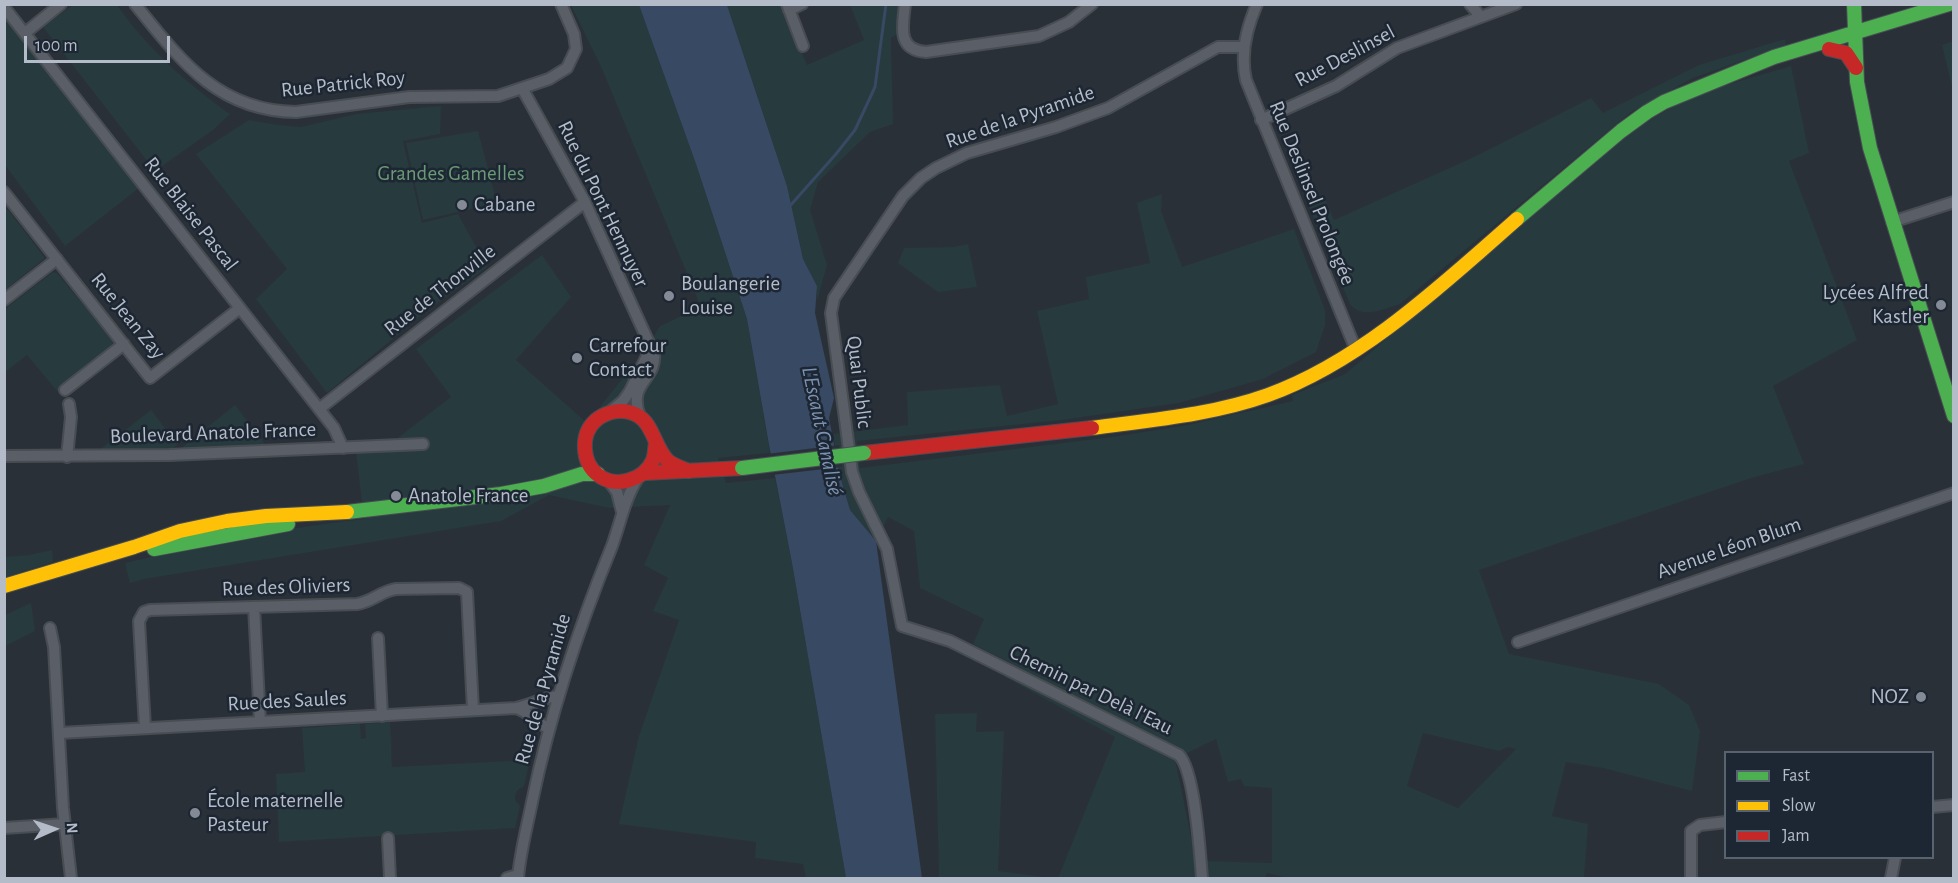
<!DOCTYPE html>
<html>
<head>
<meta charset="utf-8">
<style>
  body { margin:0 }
  #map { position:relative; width:1958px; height:883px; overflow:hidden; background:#2a3038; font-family:"Alegreya Sans",sans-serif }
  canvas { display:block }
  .frame { position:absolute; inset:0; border:6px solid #b4bcc9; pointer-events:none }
  .legend { position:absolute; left:1724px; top:751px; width:210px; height:108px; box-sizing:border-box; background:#1d2633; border:2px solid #59626f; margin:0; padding:8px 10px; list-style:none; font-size:18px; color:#b4bcc9 }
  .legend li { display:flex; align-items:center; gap:12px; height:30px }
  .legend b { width:30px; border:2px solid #59626f }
  .north { position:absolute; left:24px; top:799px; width:60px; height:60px; -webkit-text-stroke:4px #1d2633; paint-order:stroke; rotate:87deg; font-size:16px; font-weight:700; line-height:24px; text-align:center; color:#b4bcc9 }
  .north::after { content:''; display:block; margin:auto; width:21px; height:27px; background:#b4bcc9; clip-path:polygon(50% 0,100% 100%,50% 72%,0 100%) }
  .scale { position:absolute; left:24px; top:36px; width:146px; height:27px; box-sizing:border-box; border:3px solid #b4bcc9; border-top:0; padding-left:8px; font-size:18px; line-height:21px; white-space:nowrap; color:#b4bcc9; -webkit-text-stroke:4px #1d2633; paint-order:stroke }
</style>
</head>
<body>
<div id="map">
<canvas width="1958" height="883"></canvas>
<div class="frame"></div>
<ul class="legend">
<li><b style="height:8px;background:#4caf50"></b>Fast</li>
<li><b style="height:8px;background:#ffc107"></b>Slow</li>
<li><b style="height:8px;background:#c62828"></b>Jam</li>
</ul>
<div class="north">N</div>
<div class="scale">100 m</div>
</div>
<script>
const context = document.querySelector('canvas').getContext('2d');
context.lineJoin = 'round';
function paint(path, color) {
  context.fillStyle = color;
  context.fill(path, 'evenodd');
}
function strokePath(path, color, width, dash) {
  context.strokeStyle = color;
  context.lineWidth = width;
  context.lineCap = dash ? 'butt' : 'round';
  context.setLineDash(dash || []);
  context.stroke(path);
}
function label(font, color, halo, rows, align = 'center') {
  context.font = font + ' "Alegreya Sans",sans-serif';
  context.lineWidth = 5;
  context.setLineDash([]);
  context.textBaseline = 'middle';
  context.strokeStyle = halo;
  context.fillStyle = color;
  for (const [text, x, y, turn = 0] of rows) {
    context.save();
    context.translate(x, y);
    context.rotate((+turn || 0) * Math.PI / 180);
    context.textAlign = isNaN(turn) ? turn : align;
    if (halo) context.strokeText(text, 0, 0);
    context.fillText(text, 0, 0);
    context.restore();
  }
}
const green = new Path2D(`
  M73,5h44c31,44 69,78 113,109l-17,16 -58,41 -112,-144z
  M571,5h68l57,159 51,155 23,134 -52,5 8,25 49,-5 17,85 54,315h-40l-3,-14 -48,-6 1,-16 -137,-18 20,-88 40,-116 -26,-9 15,-33 -24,-13 26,-60 -61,3 -60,-13 -48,26 -357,58 -14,4 -5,-20c79,-19 158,-35 239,-44l-8,-67 26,-2 69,-53 -35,-48 126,-94 29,42 -55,63 71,63 59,-74 14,-23 41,-19 -99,-238z
  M727,5h55l25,60 57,-25 -14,-35h51l-3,29 -7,4 2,86 -23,8 -52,50 -8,28 17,55 -10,36v-15l-14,-27 -16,-73z
  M5,19l134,169 -74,58 -60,-81z
  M1785,39l1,6 -93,33 -62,34 -231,192c-16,5 -38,16 -50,0l-43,-102 16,-8 11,26 140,-63 117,-59 12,15 96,-48z
  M1953,41h1l-1,50 -11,-46z
  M1791,66l18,87 -20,8 68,179 -84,46 31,78 -53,14 -272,92 30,84 150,30 30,21 11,26 -8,60 -89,-23 -37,-6 -14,54 36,8 -4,54h-296l-21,-5 -2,5h-59l-1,-17 67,2v-75l-28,-2 -3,-7 -13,3 -12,-43 -41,20 17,83 4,36h-138l57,-141 -110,-60 6,-14 -38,-19 11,-25 -64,-31 -6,-57 -26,-14 -12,24 -26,-31 -10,-34 -7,-42 75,-9 -1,-33 93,-7 7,31 51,-12 -21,-93 52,-12 -3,-22 64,-14 -13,-60 25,-9 -1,17 21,56 112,-38 31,81v15l-9,27 -53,27 -84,24 -117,17 -205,21 3,27 252,-31 76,-12 105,-24 -1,-6 53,-21 78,-66 106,-96 109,-85 38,-22 36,-16zM1423,733l76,18 9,-4 8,2 -58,59 -51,-22z
  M441,106l-1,28 -37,7 19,82 36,-9 29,53 -58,42 -102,84 -71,-94 31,-30 -91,-115 53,-34 29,5 23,2 55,-13z
  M478,131l19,72 -74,17 -17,-77z
  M5,206l40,52 -40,32h-1z
  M968,244l9,43 -39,5 -40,-29 6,-15 50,-1z
  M53,272l4,1 60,72 -60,46 -30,-36 -22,17v-63z
  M235,405l30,39 -85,5z
  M151,410l24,31 4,2 -7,6 -74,2z
  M52,550l1,12 -48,15v-20l24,-2z
  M31,603l4,28 -30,15v-31z
  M977,713l-1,19 28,-1 -6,140 54,7h-113l-4,-164z
  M390,722l2,45 138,-7 -6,26c-7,4 -9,6 -9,14l5,6 -5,22 -236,14 -3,-68 29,-2 -3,-44 58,-4 1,15 5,-1 -1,-14z`);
const water = new Path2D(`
  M639,5h88l60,181 16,73 14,27 -2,27 19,85 -5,20 11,58 10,34 26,31 46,337h-76l-54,-315 -23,-118 -22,-126 -51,-155z`);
const pier = new Path2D(`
  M839,445l3,22 -70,8 -5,-21z`);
const stream = new Path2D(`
  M789,207l47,-53 19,-24 20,-43 11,-83`);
const street = new Path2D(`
  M135,4c46,57 83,107 161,108l113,-15 89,-1 51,-17 18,-11 9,-19 -2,-15 -13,-30
  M787,4l16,42
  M905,4c-2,21 -9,46 21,48l113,-16 30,-14 23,-18
  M1257,4c-11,25 -17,50 -11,76l110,270
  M1470,4l11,13
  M4,7l330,421 9,20
  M789,10l13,-6
  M25,33l36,-29
  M522,88l63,114 69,152c3,26 -27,28 -14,62
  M1261,120l75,-34 61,-38 119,-44
  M4,192l146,186 90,-70
  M1892,222l62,-20
  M4,300l53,-41
  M65,390l59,-46
  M319,409l266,-207
  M612,410l11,-9 7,-10 17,-35v-12
  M4,456l165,-1 254,-11
  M67,457l4,-40 -2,-13
  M608,480l9,12 5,20
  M254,607l6,115
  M50,628l4,19 9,161 8,70
  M378,638l4,78
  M1518,642l436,-149
  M516,708c14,4 20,16 33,20
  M145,728l-6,-107 5,-9 6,-2 207,-6c15,-2 24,-13 39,-15l63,-1 8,4 6,118
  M59,733l457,-25c14,-3 31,-12 43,-12
  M1932,807l22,-2
  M4,828l61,-4
  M388,838l2,40
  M507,878l11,-3
  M518,878c2,-25 9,-51 14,-76 18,-88 46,-173 80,-256 8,-22 13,-48 26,-68
  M1202,878c-2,-24 -7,-107 -23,-123l-229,-114 -48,-15 -15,-77 -28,-57 -7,-20 -21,-159 3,-15 69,-102 18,-18 15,-10 31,-15 89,-26 52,-19 110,-61h26
  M1691,878v-47l9,-6 26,-3
  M1891,878l4,-20`);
const fast = new Path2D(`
  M1854,4l3,78 13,66 84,268
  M1517,219l104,-88 26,-19 17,-10 110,-45 175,-53
  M347,512l154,-18 43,-8 38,-12h16
  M154,549l134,-25`);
const slow = new Path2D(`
  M1092,428c59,-8 120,-13 176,-33 94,-34 175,-111 249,-176
  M4,586l130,-39 46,-16 47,-10 39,-5 81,-4`);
const jam = new Path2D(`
  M1829,49l17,4 10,15
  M656,442c-1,6 -1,13 -3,18 -9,20 -37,29 -55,15 -16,-12 -18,-40 -3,-54 9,-8 22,-12 34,-9 25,6 23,33 39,49 6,5 14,7 21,10
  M864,453l228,-25
  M645,473l97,-5`);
const fastBridge = new Path2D(`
  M742,468l122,-15`);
const markers = [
  [462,205,6,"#848b96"],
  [669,296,6,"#848b96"],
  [1941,305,6,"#848b96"],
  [577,358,6,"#848b96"],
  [396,496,6,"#848b96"],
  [1921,697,6,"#848b96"],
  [195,813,6,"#848b96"]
];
const streetNames = [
  ["Rue Deslinsel",1345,56,-28],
  ["Rue Patrick Roy",343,84,-6],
  ["Rue de la Pyramide",1020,117,-19],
  ["Rue Deslinsel Prolongée",1312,193,68],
  ["Rue du Pont Hennuyer",603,204,64],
  ["Rue Blaise Pascal",191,214,52],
  ["Rue de Thonville",440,290,-38],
  ["Rue Jean Zay",128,316,51],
  ["Quai Public",859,382,83],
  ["Boulevard Anatole France",213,433,-2],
  ["Avenue Léon Blum",1729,548,-19],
  ["Rue des Oliviers",286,587,-2],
  ["Rue de la Pyramide",543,689,-74],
  ["Chemin par Delà l'Eau",1091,690,26],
  ["Rue des Saules",287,701,-3]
];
const parkNames = [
  ["Grandes Gamelles",451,174]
];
const poiNames = [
  ["Cabane",474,205],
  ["Boulangerie",681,284],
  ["Louise",681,308],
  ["Lycées Alfred",1929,293,"right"],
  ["Kastler",1929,317,"right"],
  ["Carrefour",589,346],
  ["Contact",589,370],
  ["Anatole France",408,496],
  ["NOZ",1909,697,"right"],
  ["École maternelle",207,801],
  ["Pasteur",207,825]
];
const waterNames = [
  ["L'Escaut Canalisé",822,431,78]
];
paint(green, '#273a3e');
paint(water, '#384963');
paint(pier, '#2a3038');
strokePath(stream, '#384963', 3);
strokePath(street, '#484c53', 14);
strokePath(fast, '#484c53', 16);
strokePath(slow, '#484c53', 16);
strokePath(jam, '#484c53', 16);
strokePath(street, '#5a5e66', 10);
strokePath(fast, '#4caf50', 14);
strokePath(slow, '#ffc107', 14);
strokePath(jam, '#c62828', 14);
strokePath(fastBridge, '#484c55', 16, []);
strokePath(fastBridge, '#4caf50', 14);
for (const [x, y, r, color] of markers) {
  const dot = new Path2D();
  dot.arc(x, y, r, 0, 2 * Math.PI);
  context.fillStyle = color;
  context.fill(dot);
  strokePath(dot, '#1d2633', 2);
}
label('21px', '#b4bcc9', '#1d2633', streetNames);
label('21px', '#6b9a76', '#1d2633', parkNames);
label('21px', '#b4bcc9', '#1d2633', poiNames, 'left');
label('italic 22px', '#7c92b1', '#1d2633', waterNames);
</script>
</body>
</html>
